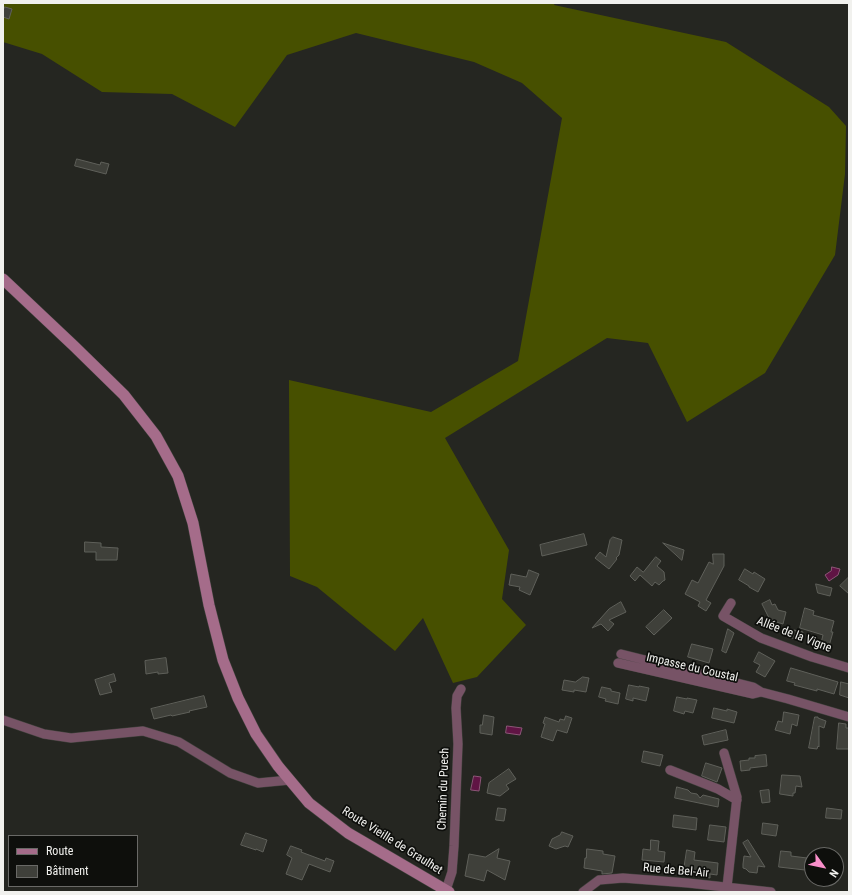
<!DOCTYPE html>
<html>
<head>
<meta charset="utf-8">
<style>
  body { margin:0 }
  #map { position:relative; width:852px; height:895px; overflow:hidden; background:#252621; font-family:"Roboto Condensed",sans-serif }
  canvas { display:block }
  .frame { position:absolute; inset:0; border:4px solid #f1f1ee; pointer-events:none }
  .legend { position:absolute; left:8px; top:835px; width:130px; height:52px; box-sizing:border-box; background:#0e0f0c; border:1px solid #696966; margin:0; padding:5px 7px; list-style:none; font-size:12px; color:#f1f1ee }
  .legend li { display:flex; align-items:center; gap:8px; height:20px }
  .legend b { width:20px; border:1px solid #696966 }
  .north { position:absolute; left:804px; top:847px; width:40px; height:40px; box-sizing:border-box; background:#0e0f0c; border:1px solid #696966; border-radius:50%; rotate:123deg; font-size:11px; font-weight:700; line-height:16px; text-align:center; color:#f1f1ee }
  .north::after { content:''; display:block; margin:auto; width:14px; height:18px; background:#f98fca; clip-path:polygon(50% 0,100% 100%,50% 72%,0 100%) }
</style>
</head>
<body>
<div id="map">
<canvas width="852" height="895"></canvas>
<div class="frame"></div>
<ul class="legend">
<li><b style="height:5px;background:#a56c8a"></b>Route</li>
<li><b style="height:11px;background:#3f403a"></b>Bâtiment</li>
</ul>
<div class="north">N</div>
</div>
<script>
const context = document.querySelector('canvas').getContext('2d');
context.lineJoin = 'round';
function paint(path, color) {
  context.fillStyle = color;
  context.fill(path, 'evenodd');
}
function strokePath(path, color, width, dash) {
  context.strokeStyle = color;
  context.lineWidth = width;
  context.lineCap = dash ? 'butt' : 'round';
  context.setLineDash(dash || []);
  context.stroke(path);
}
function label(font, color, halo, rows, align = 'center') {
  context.font = font + ' "Roboto Condensed",sans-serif';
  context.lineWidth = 3.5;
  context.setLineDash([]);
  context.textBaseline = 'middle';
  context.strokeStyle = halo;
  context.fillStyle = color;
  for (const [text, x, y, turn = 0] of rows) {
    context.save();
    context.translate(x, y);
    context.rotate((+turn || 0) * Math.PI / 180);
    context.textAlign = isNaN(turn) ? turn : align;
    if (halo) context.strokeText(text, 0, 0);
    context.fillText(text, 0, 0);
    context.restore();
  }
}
const forest = new Path2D(`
  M3,3h552l-1,2 172,37 103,65 17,19 -1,48 -10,81 -70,118 -78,49 -39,-79 -41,-5 -162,100 64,112 -7,49 24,26 -49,52 -24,6 -30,-65 -28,33 -78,-64 -27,-11 -1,-196 142,32 87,-51 44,-243 -40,-35 -48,-21 -118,-29 -69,22 -52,72 -63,-33 -70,-2 -60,-38 -39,-12z`);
const water = new Path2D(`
  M832,567l8,2 -2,6 -9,6 -4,-6 6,-4z
  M507,726l15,2 -2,7 -14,-2z
  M474,776l7,1 -2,14 -8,-1z`);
const building = new Path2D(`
  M5,7l7,2 -3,10 -6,-2v-6z
  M77,159l23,6 1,-3 8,2 -3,10 -31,-8z
  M584,534l3,11 -45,11 -2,-11z
  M613,537l9,3 -3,15 -3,3 1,1 -8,10 -14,-11 5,-6 6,5 4,-17z
  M85,542l16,1v4l17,1 -1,12h-21v-8h-11z
  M663,543l21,7 -2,10z
  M713,554h11v12l-18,34 5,3 -5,8 -8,-5 2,-4 -15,-8 7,-14 6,3 11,-21 4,2z
  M656,557l5,4 -4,5 7,6 1,8 -2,1 -4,4 -4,-3 -3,4 -12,-11 -5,6 -5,-5 7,-9 6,5z
  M745,569l8,5 1,-2 11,7 -7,13 -9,-5v-1l-10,-6z
  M529,570l10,4 -9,21 -11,-5 1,-3 -11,-2 2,-11 15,3z
  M849,577v17l-9,-8z
  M816,584l16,4 -2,8 -12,-3z
  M770,600l2,5 3,-1 3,6 8,2 -3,12 -13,-4 -8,-16z
  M621,602l5,10 -17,8 5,4 -6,7 -7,-7 -9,4 17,-19z
  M805,608l9,3 -1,4 21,6 -3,11h2l-4,14 -8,-3 2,-8 -23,-7z
  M664,610l8,8 -18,17 -8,-8z
  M728,629l6,4 -8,20 -4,-2z
  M794,630l9,2 -3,8 -8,-2z
  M692,644l21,5 -4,14 -21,-6z
  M759,652l16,9 -10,16 -9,-5 4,-7 -6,-3z
  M166,658l2,15 -10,1v-2l-12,2 -1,-13z
  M791,668l47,14 -4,12 -17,-5v2l-23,-6 1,-2 -8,-2z
  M114,674l2,7 -7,2 3,9 -12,3 -5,-15z
  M583,677l6,1 -3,14 -12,-2v2l-12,-2 2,-10 11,2z
  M841,682l8,2v14l-9,-3z
  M629,685l10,2v-1l10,2 -3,13 -13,-3v3l-7,-2z
  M602,687l9,2v2l9,2 -2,11 -13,-3 1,-2 -7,-2z
  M204,696l3,11 -18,4 1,1 -18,4 -1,-1 -17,4 -3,-10z
  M677,697l10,2v-1l10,2 -4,13 -8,-2 -1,3 -10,-3z
  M714,708l13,3v-2l10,3 -3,11 -22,-5z
  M784,712l15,3 -2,11 -5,-2 -2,10 -15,-4 3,-9 4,1z
  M484,715l10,2 -2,18 -12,-2v-8h2z
  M566,716l6,2 -5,15 -10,-3 -4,11 -12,-4 4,-13 -2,-1 2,-6 14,5 1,-3 4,1z
  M815,717h3v1l8,3 -2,7 -5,-2v21l-1,-1 -1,3 -8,-1z
  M839,723l7,1v4h3v21h-12z
  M726,730l2,10 -24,5 -2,-9z
  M644,751l19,4 -3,11 -18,-4z
  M766,755l1,11 -17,2v2l-9,1 -1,-10 9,-1v-2h6v-2z
  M706,763l16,5 -5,14 -15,-6z
  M509,769l7,10 -10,6 3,4 -9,7 -13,-3 2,-10z
  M782,775l18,1 2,11 -6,-1 -1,7h-2v3l-13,-2z
  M677,787l11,3 3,3 6,1 3,4 3,-3 16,4 -1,8 -43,-9z
  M769,790l1,12 -8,1 -2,-12z
  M498,808l8,1 -2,12 -8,-1z
  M827,808l15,2 -1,9 -15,-1z
  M674,815l23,3 -1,12 -23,-3z
  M763,823l15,2 -2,11 -14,-2z
  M710,825l16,2 -2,15 -16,-2z
  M562,832l11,4 -5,11 -3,-1 -9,3 -7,-3 3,-7 8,-4z
  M246,833l21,7 -4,12 -7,-3v1l-15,-5z
  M651,840l8,1 -1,10 7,1 -1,10 -22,-2 1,-11 7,1z
  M748,840l17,27 -7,-1 -1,7 -8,-1 -3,-3 -3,-1v-4l1,-8 7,1 -8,-14z
  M291,846l11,4 -1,2 24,9 1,-3 8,3 -4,11 -21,-8 -7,16 -16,-6 6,-16 -5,-3z
  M499,849l-2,9 13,3 -5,19 -18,-10 -3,11 -19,-5 4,-22 16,3z
  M587,849l16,2v3l12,2 -3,17 -10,1v-3l-18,-3 1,-10h1z
  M687,850l8,2 -1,8 24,3 -1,12 -7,-1v4l-10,-2 1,-3 -17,-3z
  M781,851l10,1v4l16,2 -2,12 -26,-3z`);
const minor = new Path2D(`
  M731,603l-8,13 38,22 51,19 37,11
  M618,663l135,31 8,-2 -8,-5 -132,-33
  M761,692l27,7 61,18
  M3,720l41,14 27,4 72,-7 36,11 51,31 28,10 32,-3
  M724,753l13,44 -10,90
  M670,770l48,19 19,11
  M446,890l6,-18 2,-26 4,-102 -2,-36 1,-12 4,-7
  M583,892l16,-12 24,-2 65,5 83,9`);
const secondary = new Path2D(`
  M3,279l72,68 49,48 32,41 22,40 15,47 16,82 14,55 15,38 18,36 22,32 31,37 39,30 101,59`);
const streetNames = [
  ["Allée de la Vigne",794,635,21],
  ["Impasse du Coustal",692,668,13],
  ["Chemin du Puech",444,789,-88],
  ["Route Vieille de Graulhet",392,841,32],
  ["Rue de Bel-Air",676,871,5]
];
paint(forest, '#475000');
paint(water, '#601444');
strokePath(water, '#8c5677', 1);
paint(building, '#3f403a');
strokePath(building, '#5f605a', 1);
strokePath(minor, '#42423e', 10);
strokePath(secondary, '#42423e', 12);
strokePath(minor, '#775366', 9);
strokePath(secondary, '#a56c8a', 11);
label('12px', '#f1f1ee', '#0e0f0c', streetNames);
</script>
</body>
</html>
